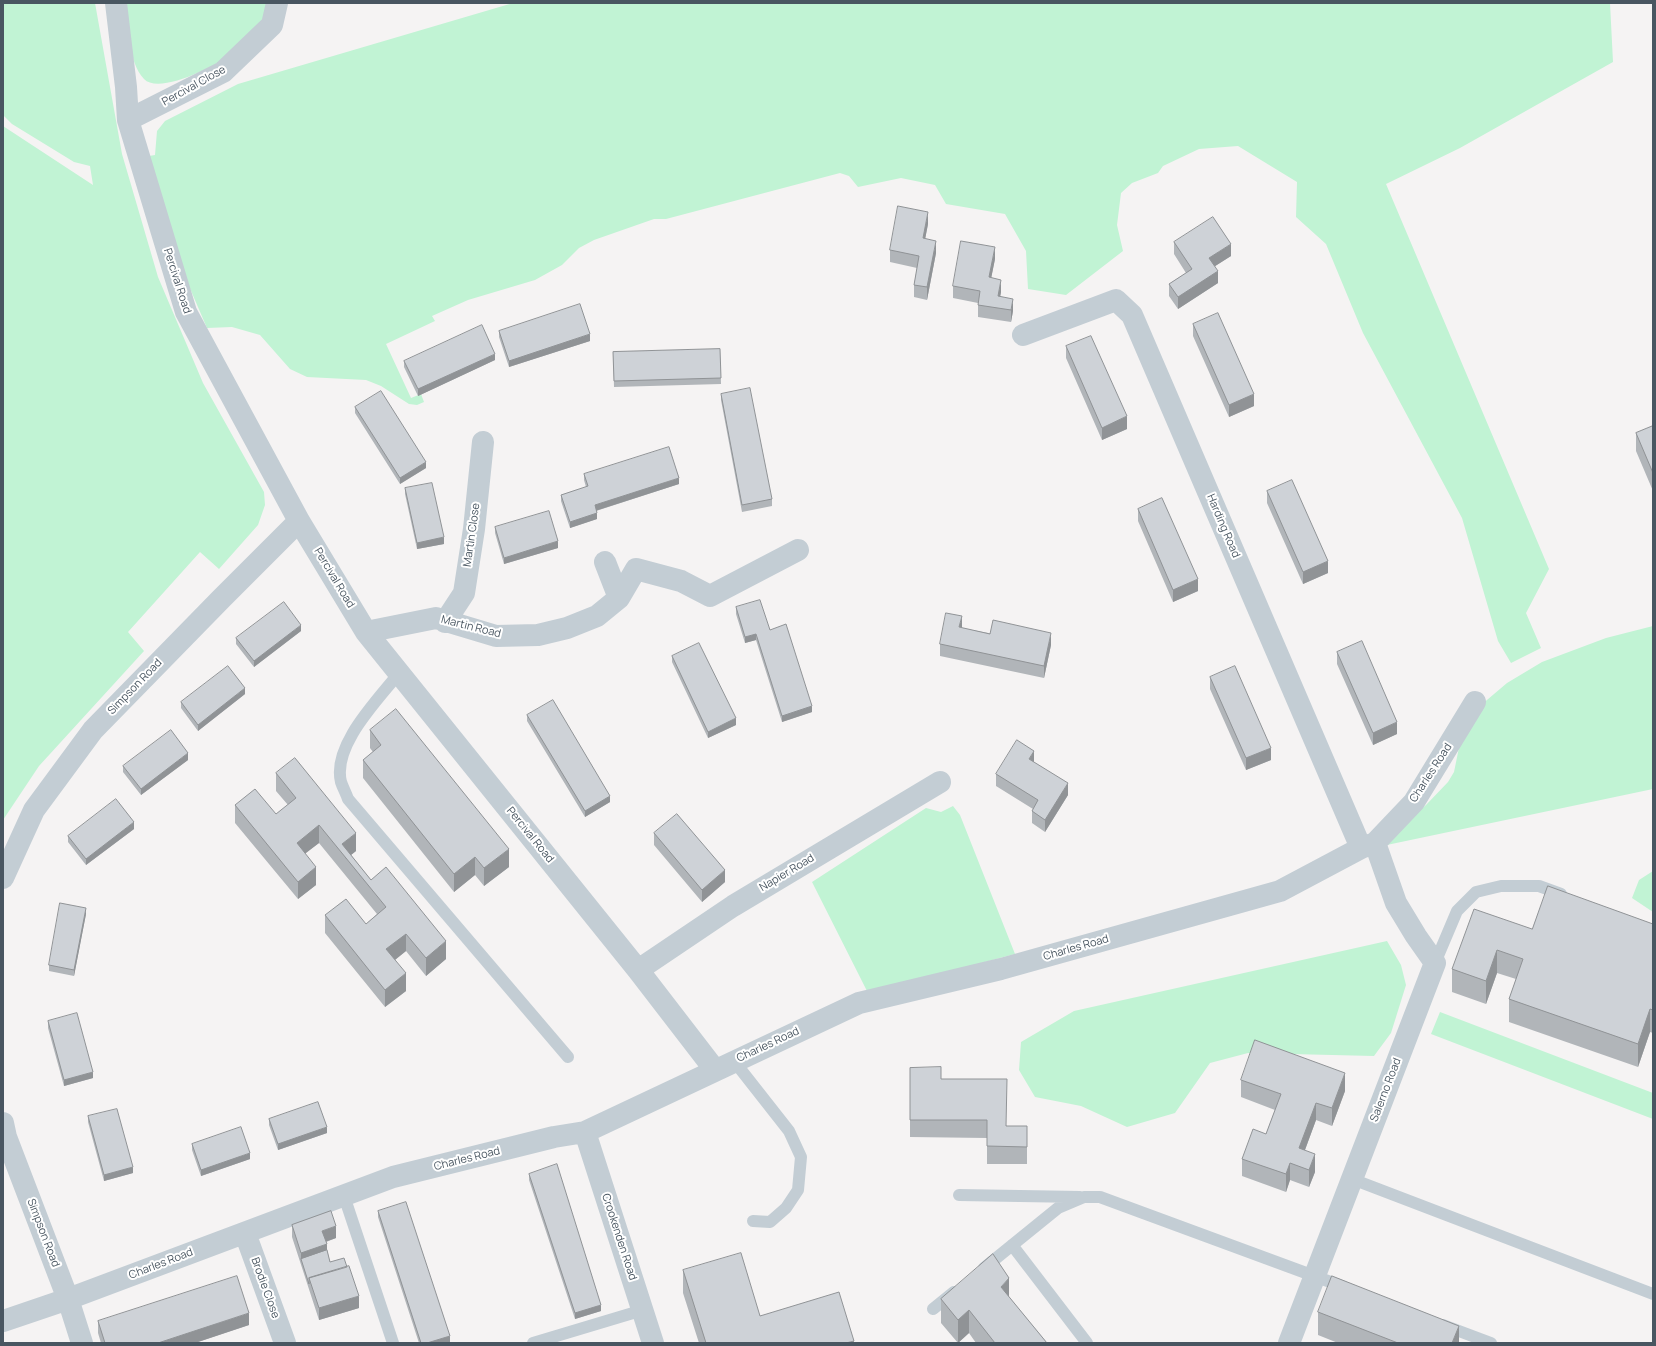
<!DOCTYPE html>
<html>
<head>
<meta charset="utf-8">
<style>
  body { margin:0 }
  #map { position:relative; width:1656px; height:1346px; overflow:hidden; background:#f5f3f3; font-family:Manrope,sans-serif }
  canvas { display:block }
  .frame { position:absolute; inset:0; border:4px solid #495661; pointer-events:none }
</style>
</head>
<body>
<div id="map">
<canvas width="1656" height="1346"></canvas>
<div class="frame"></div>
</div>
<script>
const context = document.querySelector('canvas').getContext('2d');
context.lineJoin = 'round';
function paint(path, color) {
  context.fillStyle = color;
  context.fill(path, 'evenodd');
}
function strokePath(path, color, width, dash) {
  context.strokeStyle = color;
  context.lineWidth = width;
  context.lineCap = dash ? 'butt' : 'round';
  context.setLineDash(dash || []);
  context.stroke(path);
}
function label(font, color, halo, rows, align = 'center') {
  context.font = font + ' Manrope,sans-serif';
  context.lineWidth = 4;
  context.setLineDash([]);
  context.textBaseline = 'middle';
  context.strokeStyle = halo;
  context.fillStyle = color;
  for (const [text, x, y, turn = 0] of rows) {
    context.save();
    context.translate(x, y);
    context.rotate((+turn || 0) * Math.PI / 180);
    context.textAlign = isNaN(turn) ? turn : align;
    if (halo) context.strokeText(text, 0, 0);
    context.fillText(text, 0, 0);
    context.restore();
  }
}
const green = new Path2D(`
  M3,3h92l27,151 36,123 45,106 61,109 1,13 -7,20 -39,44 -19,-17 -72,80 16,19 -105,115 -36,54v-694l90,59 -3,-19 -16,-4 -62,-38 -9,-9z
  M124,3h147c-6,18 -25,41 -41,52 -14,11 -71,40 -86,24 -16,-17 -16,-54 -20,-76z
  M513,3h1097l3,59 -153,86 -74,36 163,385 -23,44 15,35 -30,15 -13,-22 -36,-123 -99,-185 -37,-89 -30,-27 1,-35 -59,-36 -39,3 -36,17 -5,7 -26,10 -11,10 -4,32 6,26 -57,44 -38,-6 -2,-38 -21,-37 -59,-10 -11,-19 -34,-7 -43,9 -9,-11 -9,-3 -174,46h-12l-60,21 -15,8 -17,17 -27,15 -67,20 -36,16 3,5 -49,23 25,54 10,-4 3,8 -7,3 -8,-1 -28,-18 -15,-6 -59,-3 -17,-8 -30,-34 -28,-8 -25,1 -37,-86 -21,-86 6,-1 2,-24 8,-10 73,-37z
  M1653,626v163l-271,57 5,-9 39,-32 22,-23 6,-10 9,-44 11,-17 33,-28 35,-21 64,-24z
  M953,806l7,9 55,139 -147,39 -56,-111 114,-74 15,4z
  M1653,871v41l-21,-14 7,-18z
  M1387,941l14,24 5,20 -15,48 -17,23 -126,-3 -38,10 -35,50 -48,14 -46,-21 -46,-9 -16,-27 2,-28 53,-31z
  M1440,1012l213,81v26l-222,-85z`);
const service = new Path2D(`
  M399,673c-21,27 -67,72 -58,109 2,6 5,11 7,17l220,258
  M1435,963l22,-52 19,-19 25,-6h38l22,8
  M734,1061l55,70 12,26 -3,33 -12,18 -16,14 -17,-1
  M1352,1179l301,115
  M959,1195l121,2
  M344,1196l49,147
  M1012,1245l75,98
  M984,1268l74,-60 26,-11h16l244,90
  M933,1309l21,-17
  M1443,1325l48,18
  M533,1343l110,-33`);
const minor = new Path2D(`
  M116,3l10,84 2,33 58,192 113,209 67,111 272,338 77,100
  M128,120l95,-48 49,-47 5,-22
  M1023,335l93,-35 16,15 229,533
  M605,562l14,36
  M445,622l19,-29 10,-64 9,-87
  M366,632l70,-14 60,18 42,-1 29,-7 30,-12 22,-18 17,-29 45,12 29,15 88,-46
  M3,878l31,-68 59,-80 129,-132 77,-77
  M638,970l95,-64 207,-124
  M3,1123l3,14 62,162 14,44
  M585,1132l68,211
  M245,1233l40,110
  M3,1321l65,-22 325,-122 161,-40 31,-5 274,-129 142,-34 279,-78 81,-43 14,-5 39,-41 61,-100
  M1289,1343l146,-380 -19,-27 -20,-33 -21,-60`);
const wall = new Path2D(`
  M928,224l-3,15 11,14 -9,47 -13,-3v-12l3,-17 -27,-6v-12z
  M1174,242l57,14 -16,10 3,17 -40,26 -9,-13v-12l17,-11 -12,-19z
  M995,259l-4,19 10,14 -1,5 13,14 -2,11 -33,-5v-14l-25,-5v-12z
  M1193,324l61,82 -25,11 -36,-81z
  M499,331l91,10 -81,26 -10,-30z
  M1066,346l61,83 -25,11 -36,-82z
  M720,349l1,35 -107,3 -1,-35z
  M495,360l-77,36 -14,-29v-6z
  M721,394l51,105v7l-30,6 -21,-112z
  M355,407l71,61 -26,16 -45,-71z
  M1653,426v65l-17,-40v-18z
  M584,474l95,10 -83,27 1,8 -27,9 -9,-27v-6l25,-8 -2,-7z
  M405,488l39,56 -27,5 -12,-55z
  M1267,491l61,82 -25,11 -36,-81z
  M1138,509l60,82 -25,11 -35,-81z
  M495,527l63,21 -54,16 -9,-31z
  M736,607l34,23 42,82 -30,10 -26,-82 -11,3 -9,-29z
  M962,628l89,17 -7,33 -104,-22v-12z
  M301,631l-47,36 -18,-23v-6z
  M1337,652l60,82 -24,11 -36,-81z
  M672,656l64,69 -28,13 -36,-76z
  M1210,677l61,83 -25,10 -36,-81z
  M245,694l-47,37 -17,-23v-6z
  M527,715l83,87 -25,15 -58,-96z
  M370,730l139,137 -25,19 -9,-11 -21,17 -91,-114v-18l10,-8 -3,-4z
  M188,760l-47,35 -18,-23v-6z
  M1034,762l34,33 -23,37 -13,-9v-12l1,-2 -37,-23v-12z
  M276,773l80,78 -5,4 20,25 75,79 -20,17 -20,-25 -11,9 11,31 -21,16 -60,-74v-18l41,9 11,-10 -58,-71 -14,10 11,32 -18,14 -63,-76v-18l41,9 12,-9 -12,-14z
  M134,829l-48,36 -18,-23v-6z
  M654,833l71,49 -23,20 -48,-57z
  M86,914l-12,62 -25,-5v-6z
  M1653,924v109l-3,-1 -12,35 -129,-45v-23l7,-20 -19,-6 -11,31 -34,-12v-23l80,-40z
  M48,1021l45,57 -29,8 -16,-58z
  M910,1068l31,11 66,47h20v38h-40v-26l-77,-1z
  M1241,1080l104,11 -13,35 -16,-6 -11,30 10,22 -6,15 -19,-7 -4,12 -44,-16v-17l24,-25 9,-24 -34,-13z
  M88,1116l45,57 -29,8 -16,-59z
  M269,1119l58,14 -49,17 -9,-25z
  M192,1144l58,15 -49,17 -9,-26z
  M529,1174l72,137 -26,8 -46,-139z
  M378,1211l72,131 -3,1h-28l-41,-126z
  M292,1225l44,13 -10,4 1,8 3,12 29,46 -40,12 -27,-83z
  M683,1270l77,46 94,27h-155l-16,-50z
  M1009,1297l38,46h-71l-7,-10 -11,10 -17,-20v-24z
  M1318,1312l141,31h-121l-20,-8z
  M98,1321l151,4 -54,18h-94l-3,-10z`);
const shadedWall = new Path2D(`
  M928,212v12l-5,26v-12z
  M936,241v12l-9,47v-13z
  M1231,244v12l-22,14v-12z
  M995,247v12l-6,30v-12z
  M1218,271v12l-40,26v-12z
  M1001,280v12l-3,16v-12z
  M1013,299v12l-2,11v-12z
  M590,334v7l-81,26v-6z
  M495,354v6l-77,36v-7z
  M1254,394v12l-25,11v-12z
  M1127,416v13l-25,11v-12z
  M426,462v6l-26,16v-6z
  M679,478v6l-84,27v-6z
  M597,513v6l-27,9v-6z
  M444,537v7l-27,5v-6z
  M558,541v7l-54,16v-6z
  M1328,561v12l-25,11v-12z
  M1198,579v12l-25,11v-12z
  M962,616v12l-3,-1z
  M301,625v6l-47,36v-6z
  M1051,633v12l-7,33v-12z
  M756,634v6l-11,3v-6z
  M245,688v6l-47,37v-6z
  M812,706v6l-30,10v-6z
  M736,718v7l-28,13v-6z
  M1397,722v12l-24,11v-12z
  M1271,748v12l-25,10v-12z
  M1034,751v12l-5,-4z
  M188,753v7l-47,35v-6z
  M1068,783v12l-23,37v-12z
  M610,796v6l-25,15v-6z
  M134,822v7l-48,36v-6z
  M319,825v18l-22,17v-17z
  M356,833v18l-10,8 -4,-15z
  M509,849v18l-25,19v-18z
  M475,857v18l-21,17v-18z
  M316,867v18l-18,14v-17z
  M725,870v12l-23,20v-12z
  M86,908v6l-12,62v-6z
  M406,934v17l-20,16v-18z
  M446,941v18l-20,17v-18z
  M1497,950v23l-11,31v-23z
  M406,973v18l-21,16v-17z
  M1650,1009v23l-12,35v-23z
  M93,1072v6l-29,8v-6z
  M1345,1073v18l-13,35v-18z
  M1316,1103v17l-17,46v-18z
  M327,1127v6l-49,17v-6z
  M250,1153v6l-49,17v-6z
  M1315,1154v18l-6,15v-17z
  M1290,1163v17l-4,12v-18z
  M133,1167v6l-29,8v-6z
  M336,1226v12l-14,5v-12z
  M327,1244v12l-26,3v-6z
  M1009,1278v23l-8,-14z
  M359,1296v12l-40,12v-12z
  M601,1305v6l-26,8v-6z
  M969,1310v23l-11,10v-23z
  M249,1313v12l-54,18h-37z
  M1459,1326v17h-7z
  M450,1336v6l-3,1h-20z
  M854,1341v2h-8z`);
const building = new Path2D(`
  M898,206l30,6 -5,26 13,3 -9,46 -13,-2 5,-29 -29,-6z
  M1213,217l18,27 -22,14 9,13 -40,26 -9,-13 23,-15 -18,-27z
  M961,241l34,6 -6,30 12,3 -3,16 15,3 -2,11 -33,-5 2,-14 -27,-5z
  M580,304l10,30 -81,27 -10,-30z
  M1218,313l36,81 -25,11 -36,-81z
  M482,325l13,29 -77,35 -14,-28z
  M1091,336l36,80 -25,12 -36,-82z
  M720,349l1,29 -107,3 -1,-29z
  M750,388l22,111 -30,6 -21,-111z
  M381,391l45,71 -26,16 -45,-71z
  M1653,426v47l-17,-40z
  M669,447l10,31 -84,27 2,8 -27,9 -9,-27 27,-9 -4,-12z
  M1292,480l36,81 -25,11 -36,-81z
  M432,483l12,54 -27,6 -12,-55z
  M1162,498l36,81 -25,11 -35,-81z
  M549,511l9,30 -54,17 -9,-31z
  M760,600l10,30 16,-6 26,82 -30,10 -26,-82 -11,3 -9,-30z
  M284,602l17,23 -47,36 -18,-23z
  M946,613l16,3 -3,11 31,7 3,-14 58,13 -7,33 -104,-22z
  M1362,641l35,81 -24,11 -36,-81z
  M699,643l37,75 -28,14 -36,-76z
  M228,666l17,22 -47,37 -17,-23z
  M1235,666l36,82 -25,10 -36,-81z
  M553,700l57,96 -25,15 -58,-96z
  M396,709l113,140 -25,19 -9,-11 -21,17 -91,-114 18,-15 -11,-15z
  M171,730l17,23 -47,36 -18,-23z
  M1017,740l17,11 -5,8 39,24 -23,37 -13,-9 6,-11 -42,-26z
  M295,758l61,75 -14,11 29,36 15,-13 60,74 -20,17 -20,-24 -20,15 20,24 -21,17 -60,-75 21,-16 20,25 20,-17 -67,-82 -22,18 19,24 -18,15 -63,-77 20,-16 21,25 20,-16 -20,-25z
  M116,799l18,23 -48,37 -18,-23z
  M677,814l48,56 -23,20 -48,-57z
  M1548,886l105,38v86l-3,-1 -12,35 -129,-45 14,-40 -26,-9 -11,31 -34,-12 22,-60 58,20z
  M60,903l26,5 -12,62 -25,-5z
  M77,1013l16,59 -29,8 -16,-59z
  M1255,1040l90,33 -13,35 -16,-5 -17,45 16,6 -6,16 -19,-7 -4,11 -44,-15 11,-30 13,5 15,-40 -40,-14z
  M941,1067v12h66l-1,47h21v21l-40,-1v-26h-77v-52z
  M318,1102l9,25 -49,17 -9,-25z
  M117,1109l16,58 -29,8 -16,-59z
  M241,1127l9,26 -49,17 -9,-26z
  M557,1164l44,141 -26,8 -46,-139z
  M406,1202l44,134 -23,7h-6l-43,-132z
  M331,1211l5,15 -14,5 5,13 -26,9 -9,-28z
  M327,1250l3,12 14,-4 3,9 -38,11v6l-8,-25z
  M741,1253l19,63 79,-24 15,49 -8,2h-140l-23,-73z
  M993,1254l16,24 -8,9 46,56h-52l-26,-33 -11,10 -17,-21z
  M349,1266l10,30 -40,12 -10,-30z
  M237,1276l12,37 -91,30h-53l-7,-22z
  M1332,1276l127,50 -7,17h-54l-80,-31z`);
const streetNames = [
  ["Percival Close",194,86,-29],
  ["Percival Road",177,281,72],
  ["Harding Road",1223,526,67],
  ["Martin Close",472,535,-82],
  ["Percival Road",334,578,59],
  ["Martin Road",471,627,14],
  ["Simpson Road",135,687,-46],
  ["Charles Road",1431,773,-57],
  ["Percival Road",530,835,51],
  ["Napier Road",787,873,-31],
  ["Charles Road",1076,948,-16],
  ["Charles Road",768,1045,-25],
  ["Salerno Road",1386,1090,-69],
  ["Charles Road",467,1159,-14],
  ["Simpson Road",43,1233,69],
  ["Crookenden Road",619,1237,72],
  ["Charles Road",161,1264,-21],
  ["Brodie Close",265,1288,70]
];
paint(green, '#c1f3d4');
strokePath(service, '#c3cdd4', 12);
strokePath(minor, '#c3cdd4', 22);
paint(wall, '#b1b5b9');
paint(shadedWall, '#909396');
paint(building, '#ced2d7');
strokePath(building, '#909396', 1);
label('11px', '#495661', '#fff', streetNames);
</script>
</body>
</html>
